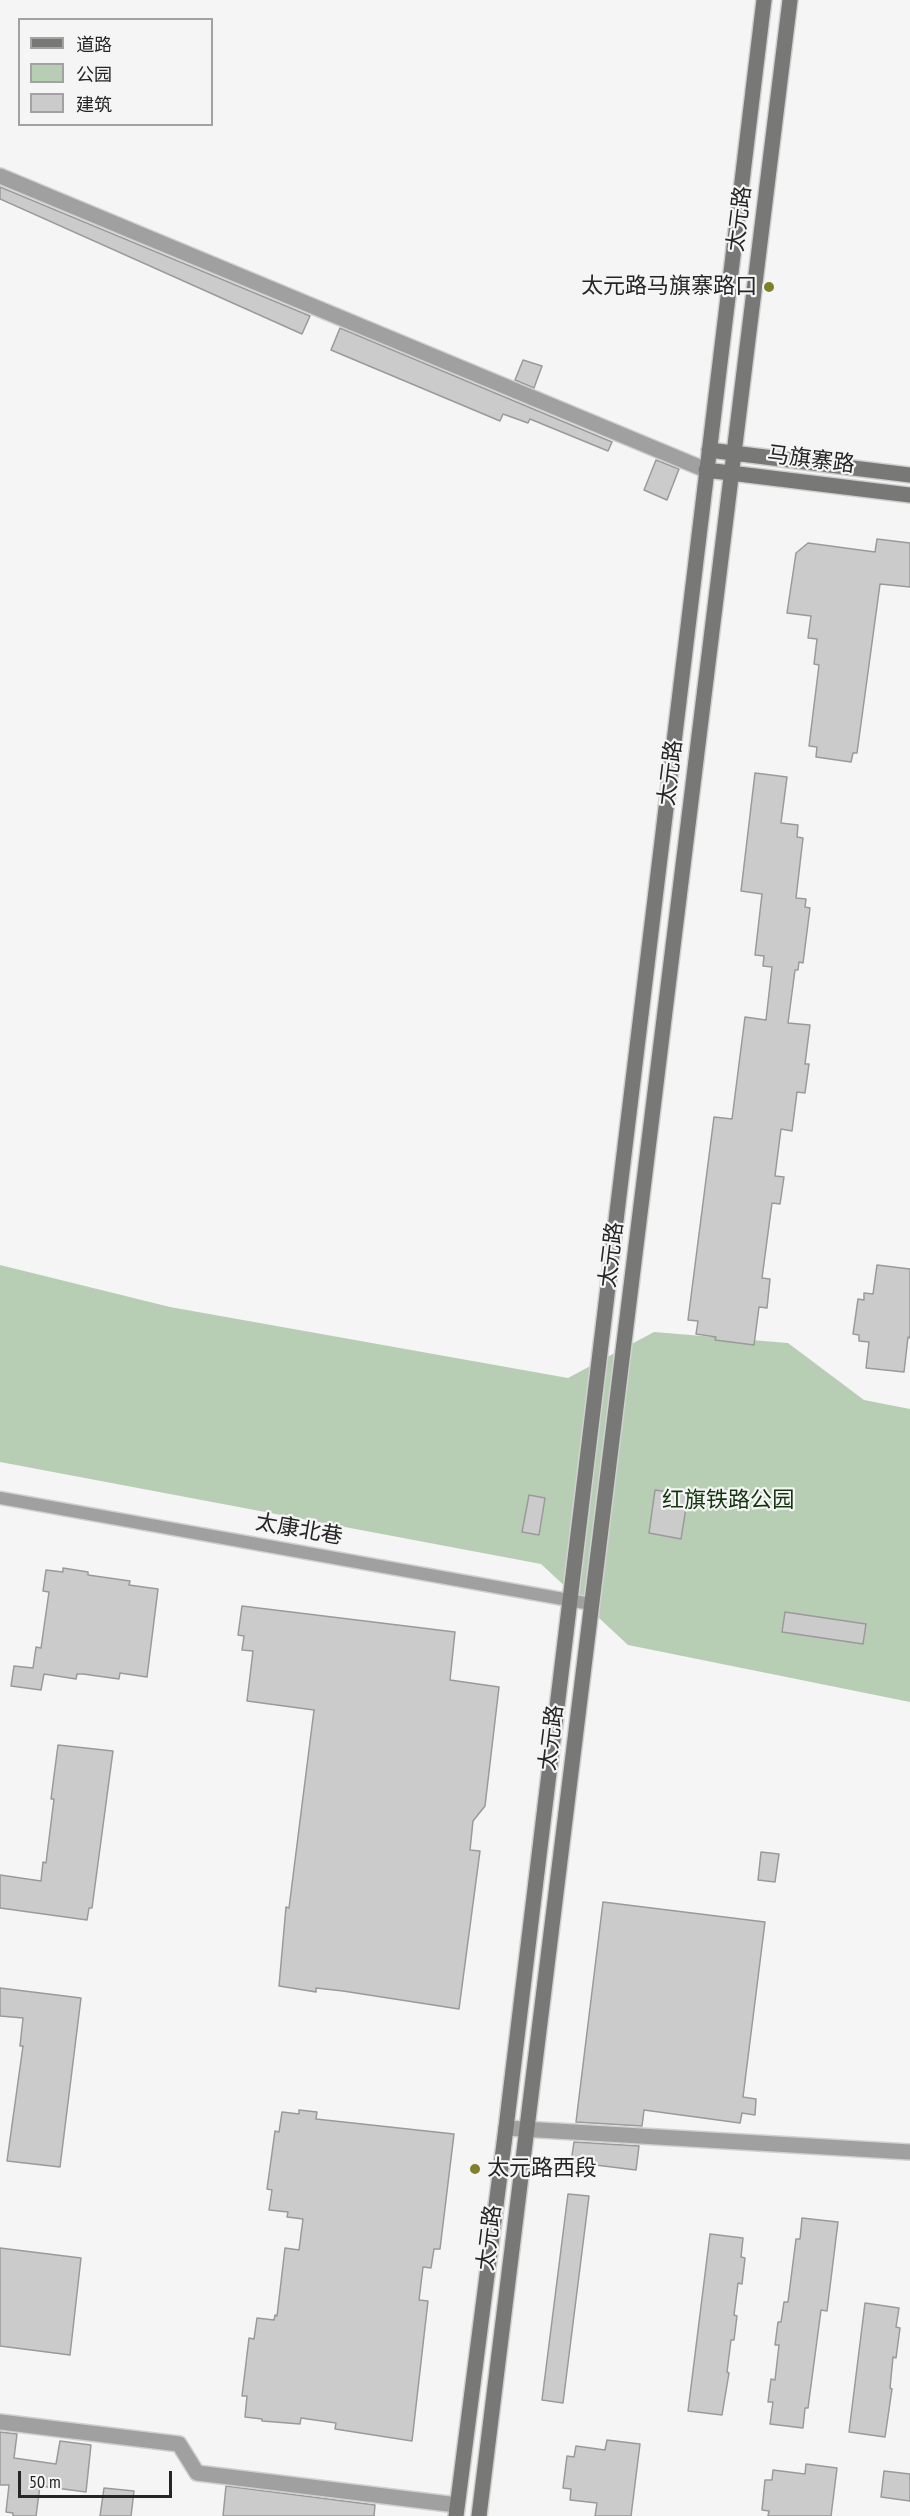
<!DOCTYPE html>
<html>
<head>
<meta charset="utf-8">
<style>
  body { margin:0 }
  #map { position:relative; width:910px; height:2516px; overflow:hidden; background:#f5f5f6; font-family:"PT Sans Narrow","Noto Sans SC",sans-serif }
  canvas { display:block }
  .legend { position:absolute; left:18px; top:18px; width:195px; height:108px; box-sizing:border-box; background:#f5f5f6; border:2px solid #a2a2a3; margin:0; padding:8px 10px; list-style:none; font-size:18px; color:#252526 }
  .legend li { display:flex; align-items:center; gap:12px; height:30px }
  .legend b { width:30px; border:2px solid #a2a2a3 }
  .scale { position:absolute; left:18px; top:2471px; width:154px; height:27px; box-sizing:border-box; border:3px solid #252526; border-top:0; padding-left:8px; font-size:18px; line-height:21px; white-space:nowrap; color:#252526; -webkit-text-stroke:4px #f5f5f6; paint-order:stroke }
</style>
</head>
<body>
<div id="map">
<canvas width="910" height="2516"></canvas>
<ul class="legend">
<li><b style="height:8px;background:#787877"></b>道路</li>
<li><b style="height:16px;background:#b8ceb4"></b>公园</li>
<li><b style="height:16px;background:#cccbcc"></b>建筑</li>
</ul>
<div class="scale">50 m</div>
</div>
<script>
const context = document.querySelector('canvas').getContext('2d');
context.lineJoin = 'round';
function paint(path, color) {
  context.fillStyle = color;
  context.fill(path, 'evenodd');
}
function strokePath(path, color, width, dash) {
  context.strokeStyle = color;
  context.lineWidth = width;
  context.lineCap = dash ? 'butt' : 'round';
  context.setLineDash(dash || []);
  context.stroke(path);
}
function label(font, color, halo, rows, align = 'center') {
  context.font = font + ' "PT Sans Narrow","Noto Sans SC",sans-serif';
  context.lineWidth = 4.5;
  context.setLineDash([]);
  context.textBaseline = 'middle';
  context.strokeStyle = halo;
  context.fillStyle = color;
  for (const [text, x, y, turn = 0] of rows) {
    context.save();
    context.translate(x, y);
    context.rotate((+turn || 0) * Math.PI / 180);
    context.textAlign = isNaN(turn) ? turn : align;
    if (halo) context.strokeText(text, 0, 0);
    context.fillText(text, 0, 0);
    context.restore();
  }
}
const green = new Path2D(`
  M0,1265l170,42 398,71 86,-46 134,11 76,57 46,9v293l-282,-57 -87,-81 -541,-102z`);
const building = new Path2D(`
  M0,187l310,129 -8,18 -302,-135z
  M340,328l272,114 -4,9 -78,-32 -2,4 -25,-9 -3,7 -169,-71z
  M523,360l19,6 -8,22 -19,-8z
  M656,460l23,9 -12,31 -23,-10z
  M877,539l33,4v44l-30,-3 -23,169h-4l-2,9 -35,-5 1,-10 -8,-1 10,-81 -5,-1 3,-25 -9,-1 3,-22 -24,-3 9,-60 12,-10 67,9z
  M755,773l32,4 -6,46 17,2 -1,12 6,1 -7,60 10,1 -1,8 5,1 -7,55 -4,-1 -1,8h-3l-7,53 22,2 -5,39h4l-4,29 -8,-1 -5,39 -11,-2 -6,47 9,1 -4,27 -8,-1 -10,75 8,1 -3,29 -8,-1 -5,38 -39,-5 1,-3 -20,-3 2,-13 -10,-1 26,-203 18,2 13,-102 21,3 6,-53 -9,-1 1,-10 -9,-1 7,-61 -21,-3z
  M877,1265l33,4v69l-2,-1 -4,35 -38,-4 3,-26 -10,-1v-6l-6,-1 5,-35 6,1v-7l9,1z
  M655,1490l33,5 -7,44 -32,-6z
  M529,1495l16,3 -6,37 -17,-3z
  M63,1568l25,4v3l42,6 -1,4 29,4 -11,88 -27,-4 -1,6 -36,-5h-6l-1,5 -32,-5 -3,16 -30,-4 3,-20 19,2 3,-21 5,1 8,-56 -6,-1 3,-21 17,2z
  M242,1606l213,26 -5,48 49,7 -14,119 -12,15 -3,29 10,1 -21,158 -116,-18 -27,-3v4l-37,-6 7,-79 3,1 25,-198 -67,-9 6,-50 -11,-1 2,-14 -6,-1z
  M785,1612l81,12 -3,20 -81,-12z
  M58,1745l55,6 -21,157h-3l-2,12 -87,-12v-33l41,6 2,-19 3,1 8,-64h-3z
  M761,1852l18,2 -4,28 -17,-2z
  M603,1902l162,20 -22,175 13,2 -1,16 -13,-2 -2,10 -96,-13 -2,16 -66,-4z
  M0,1988l81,10 -21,169 -53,-6 16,-115h-3l3,-28 -23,-2z
  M299,2110l18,2 -1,7 138,15 -14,115h-6l-3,19 -8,-1 -4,33 9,1 -16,140 -77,-12 1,-6 -35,-5 -1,6 -38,-3v-2l-17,-2 2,-21h-5l7,-58 5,1 3,-21 17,2 1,-5 2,1 8,-68 14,2 4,-31 -16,-2 1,-5 -19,-2 3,-20 -5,-1 8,-58 4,1 3,-20 17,2z
  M574,2142l65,4 -3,24 -65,-8z
  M568,2194l21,2 -26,207 -21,-3z
  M802,2218l36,4 -11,89 -6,-1 -13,98h-3l-2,20 -33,-4 3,-22h-5l3,-23 4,1 4,-35h-4l3,-23h3l3,-20h4l8,-63h4z
  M710,2234l33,4 -2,19 4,1 -3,26 -4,-1 -4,32 3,1 -3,24h-3l-4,32 2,1 -7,42 -34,-4z
  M0,2248l81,10 -11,97 -70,-9z
  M865,2303l34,5 -3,19 4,1 -4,30 -3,-1 -3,31 2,1 -7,48 -36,-5z
  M0,2432l17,2 -3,24 42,6 4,-23 31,4 -5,47 -46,-6 -4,30h-23v-3l-7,-1 3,-27h-9z
  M607,2440l33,4 -9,72h-36l2,-13 -27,-3 1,-11 -8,-1 4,-32 7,1 2,-11 29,4z
  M806,2464l31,4 -6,48h-63l1,-5 -7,-1 3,-30h7l1,-10 32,4z
  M884,2471l26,3v27l-29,-4z
  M226,2486l149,19 -1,11h-151z
  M104,2488l30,3 -3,25h-31z`);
const lane = new Path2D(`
  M0,1498l591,106`);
const street = new Path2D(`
  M0,176l706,294
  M506,2128l404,24
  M0,2422l179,22 18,29 260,32`);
const secondary = new Path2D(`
  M709,450l201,25
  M706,470l204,25
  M456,2516l50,-388 258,-2128
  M479,2516l311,-2516`);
const markers = [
  [769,287,6,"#7f8029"],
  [475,2169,6,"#7f8029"]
];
const streetNames = [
  ["太元路",740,219,-83],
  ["马旗寨路",811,460,7],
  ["太元路",671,773,-83],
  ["太元路",612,1255,-83],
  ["太康北巷",299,1530,10],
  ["太元路",552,1738,-83],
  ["太元路",490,2238,-83]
];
const poiNames = [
  ["太元路马旗寨路口",757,287],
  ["太元路西段",487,2169,"left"]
];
const parkNames = [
  ["红旗铁路公园",728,1501]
];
paint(green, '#b8ceb4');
paint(building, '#cccbcc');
strokePath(building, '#9b9a9b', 1.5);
strokePath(lane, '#d0d0d1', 15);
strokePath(street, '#d0d0d1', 18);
strokePath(secondary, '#d0d0d1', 18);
strokePath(lane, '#a0a0a0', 12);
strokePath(street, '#a0a0a0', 15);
strokePath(secondary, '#787877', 15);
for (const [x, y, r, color] of markers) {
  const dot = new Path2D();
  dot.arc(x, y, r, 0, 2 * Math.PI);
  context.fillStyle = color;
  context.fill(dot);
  strokePath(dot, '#f5f5f6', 2);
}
label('22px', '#252526', '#f5f5f6', streetNames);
label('22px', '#252526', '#f5f5f6', poiNames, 'right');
label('22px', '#12350c', '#f5f5f6', parkNames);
</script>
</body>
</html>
